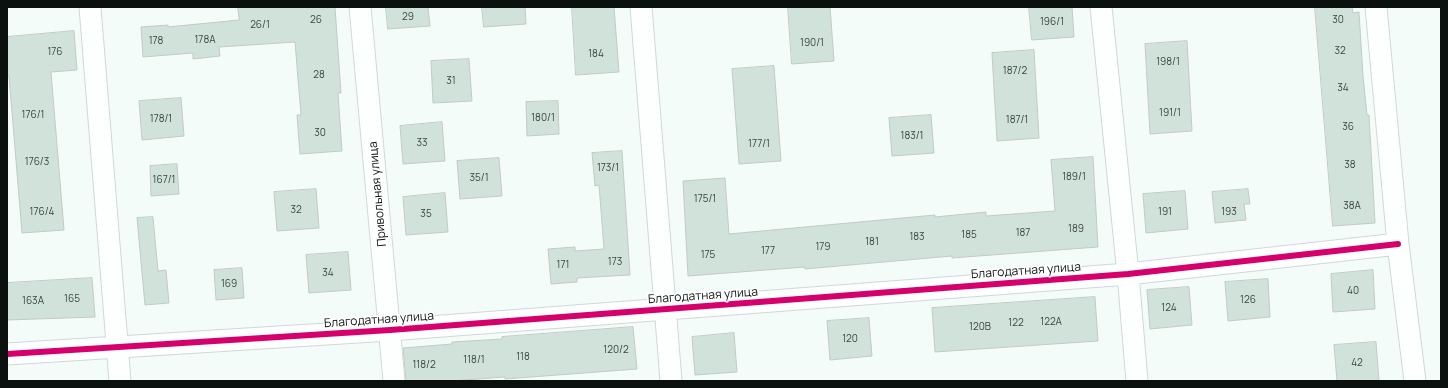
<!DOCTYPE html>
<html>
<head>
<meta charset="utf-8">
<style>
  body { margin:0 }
  #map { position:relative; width:1448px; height:388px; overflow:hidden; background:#f4fcfa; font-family:Manrope,sans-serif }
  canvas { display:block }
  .frame { position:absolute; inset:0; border:8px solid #0b110f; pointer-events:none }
</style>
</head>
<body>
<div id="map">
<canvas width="1448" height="388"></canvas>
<div class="frame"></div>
</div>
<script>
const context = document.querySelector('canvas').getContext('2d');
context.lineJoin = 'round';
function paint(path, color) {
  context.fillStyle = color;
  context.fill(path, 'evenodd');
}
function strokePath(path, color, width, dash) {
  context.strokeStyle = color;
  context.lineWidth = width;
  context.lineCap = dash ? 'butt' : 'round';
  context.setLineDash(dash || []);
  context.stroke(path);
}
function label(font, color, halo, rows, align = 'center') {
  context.font = font + ' Manrope,sans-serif';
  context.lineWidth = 3.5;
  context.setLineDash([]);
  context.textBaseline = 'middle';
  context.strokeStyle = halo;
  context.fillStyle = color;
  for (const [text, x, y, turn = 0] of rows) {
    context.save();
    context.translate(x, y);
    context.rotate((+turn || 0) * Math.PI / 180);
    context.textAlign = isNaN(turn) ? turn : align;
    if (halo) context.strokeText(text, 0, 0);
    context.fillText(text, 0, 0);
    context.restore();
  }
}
const building = new Path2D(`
  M238,7h97l6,86h-3l4,58 -42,3 -3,-39h4l-6,-73 -76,5 1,9 -27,3v-6l-50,4 -2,-30 27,-2v2l71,-7z
  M386,7h42l2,19 -42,3z
  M482,7h43l1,17 -42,3z
  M572,7h42l5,65 -43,3z
  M788,7h42l4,54 -42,3z
  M1029,7h43l2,30 -42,3z
  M1315,7h37l1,6 6,-1 4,64 4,39h2l6,108 -42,3z
  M74,31l3,39 -26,2 13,158 -42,3 -13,-157h-2v-39z
  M1187,41l5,90 -42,3 -5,-90z
  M1034,50l5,88 -42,3 -5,-88z
  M469,59l3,42 -39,2 -2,-42z
  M774,66l7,95 -42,3 -7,-95z
  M181,98l3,38 -42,4 -3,-39z
  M558,101l1,33 -32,2 -1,-34z
  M931,115l3,38 -42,3 -3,-38z
  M442,122l3,39 -42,3 -3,-38z
  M622,151l8,124 -53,3v4l-26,2 -3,-35 27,-2v4l29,-2 -5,-64 -4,1 -3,-33z
  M1093,157l5,90 -146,11v-2l-147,13v-2l-117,9 -5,-95 42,-3 4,56 206,-19v2l51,-5v4l69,-5 -4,-51z
  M499,158l3,38 -42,3 -3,-38z
  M177,164l2,30 -28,2 -1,-30z
  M316,189l3,39 -42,3 -3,-39z
  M1248,189l2,15h-6l2,16 -31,3 -3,-31z
  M1185,191l3,38 -42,4 -3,-39z
  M445,193l3,39 -42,3 -3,-38z
  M153,217l5,54 8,-1 3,33 -24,2 -8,-87z
  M348,252l3,38 -42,3 -3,-38z
  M242,268l2,30 -28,2 -2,-30z
  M1373,270l2,39 -42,3 -2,-38z
  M92,278l3,39 -88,3v-37z
  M1268,279l2,38 -42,4 -3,-39z
  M1189,287l3,38 -42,4 -3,-39z
  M1095,297l3,44 -163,11 -3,-44z
  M869,318l3,38 -42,4 -3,-39z
  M633,327l4,42 -132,10v-2l-53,4h-46l-3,-33 49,-4v-2l50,-3v-2z
  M734,333l3,39 -42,3 -3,-38z
  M1376,342l3,39h-42l-3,-36z`);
const minor = new Path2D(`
  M90,7l30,374
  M360,7l34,374
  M641,7l30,374
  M1101,7l27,267 9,107
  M1376,7l22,237 17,137
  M7,354l383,-24 738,-56 270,-30`);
const cycleway = new Path2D(`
  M7,354l383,-24 738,-56 270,-30`);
const numberNames = [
  ["29",408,17],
  ["26",316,20],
  ["30",1338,20],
  ["196/1",1052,22],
  ["26/1",260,25],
  ["178А",205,40],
  ["178",156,41],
  ["190/1",812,43],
  ["32",1340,51],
  ["176",55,52],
  ["184",596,54],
  ["198/1",1168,62],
  ["187/2",1015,71],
  ["28",319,75],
  ["31",451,81],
  ["34",1343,88],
  ["191/1",1170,113],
  ["176/1",33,115],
  ["180/1",543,118],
  ["178/1",161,119],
  ["187/1",1017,120],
  ["36",1348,127],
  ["30",320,133],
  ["183/1",912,136],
  ["33",422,143],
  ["177/1",759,144],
  ["176/3",37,162],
  ["38",1350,165],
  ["173/1",608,168],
  ["189/1",1074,177],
  ["35/1",479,178],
  ["167/1",164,180],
  ["175/1",705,199],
  ["38А",1352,206],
  ["32",296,210],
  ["176/4",42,212],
  ["191",1165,212],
  ["193",1229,212],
  ["35",426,214],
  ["189",1076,229],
  ["187",1023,233],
  ["185",969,235],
  ["183",917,237],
  ["181",872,242],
  ["179",823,247],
  ["177",768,251],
  ["175",708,255],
  ["173",615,262],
  ["171",563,265],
  ["34",328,273],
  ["169",229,284],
  ["40",1353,291],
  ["165",72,299],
  ["126",1248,300],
  ["163А",33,301],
  ["124",1169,308],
  ["122А",1051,322],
  ["122",1016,323],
  ["120В",980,327],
  ["120",850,339],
  ["120/2",616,350],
  ["118",523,357],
  ["118/1",474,360],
  ["42",1357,363],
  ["118/2",424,365]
];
const streetNames = [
  ["Привольная улица",378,194,-95],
  ["Благодатная улица",1026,271,-4],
  ["Благодатная улица",703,296,-4],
  ["Благодатная улица",379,320,-4]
];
paint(building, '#d1e2da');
strokePath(building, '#c3c9c7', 1);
strokePath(minor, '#d1d8d6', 23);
strokePath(minor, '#fdfffe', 21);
strokePath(cycleway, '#d6006c', 6);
label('10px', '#3c4542', null, numberNames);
label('12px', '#0b110f', '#fff', streetNames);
</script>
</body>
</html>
